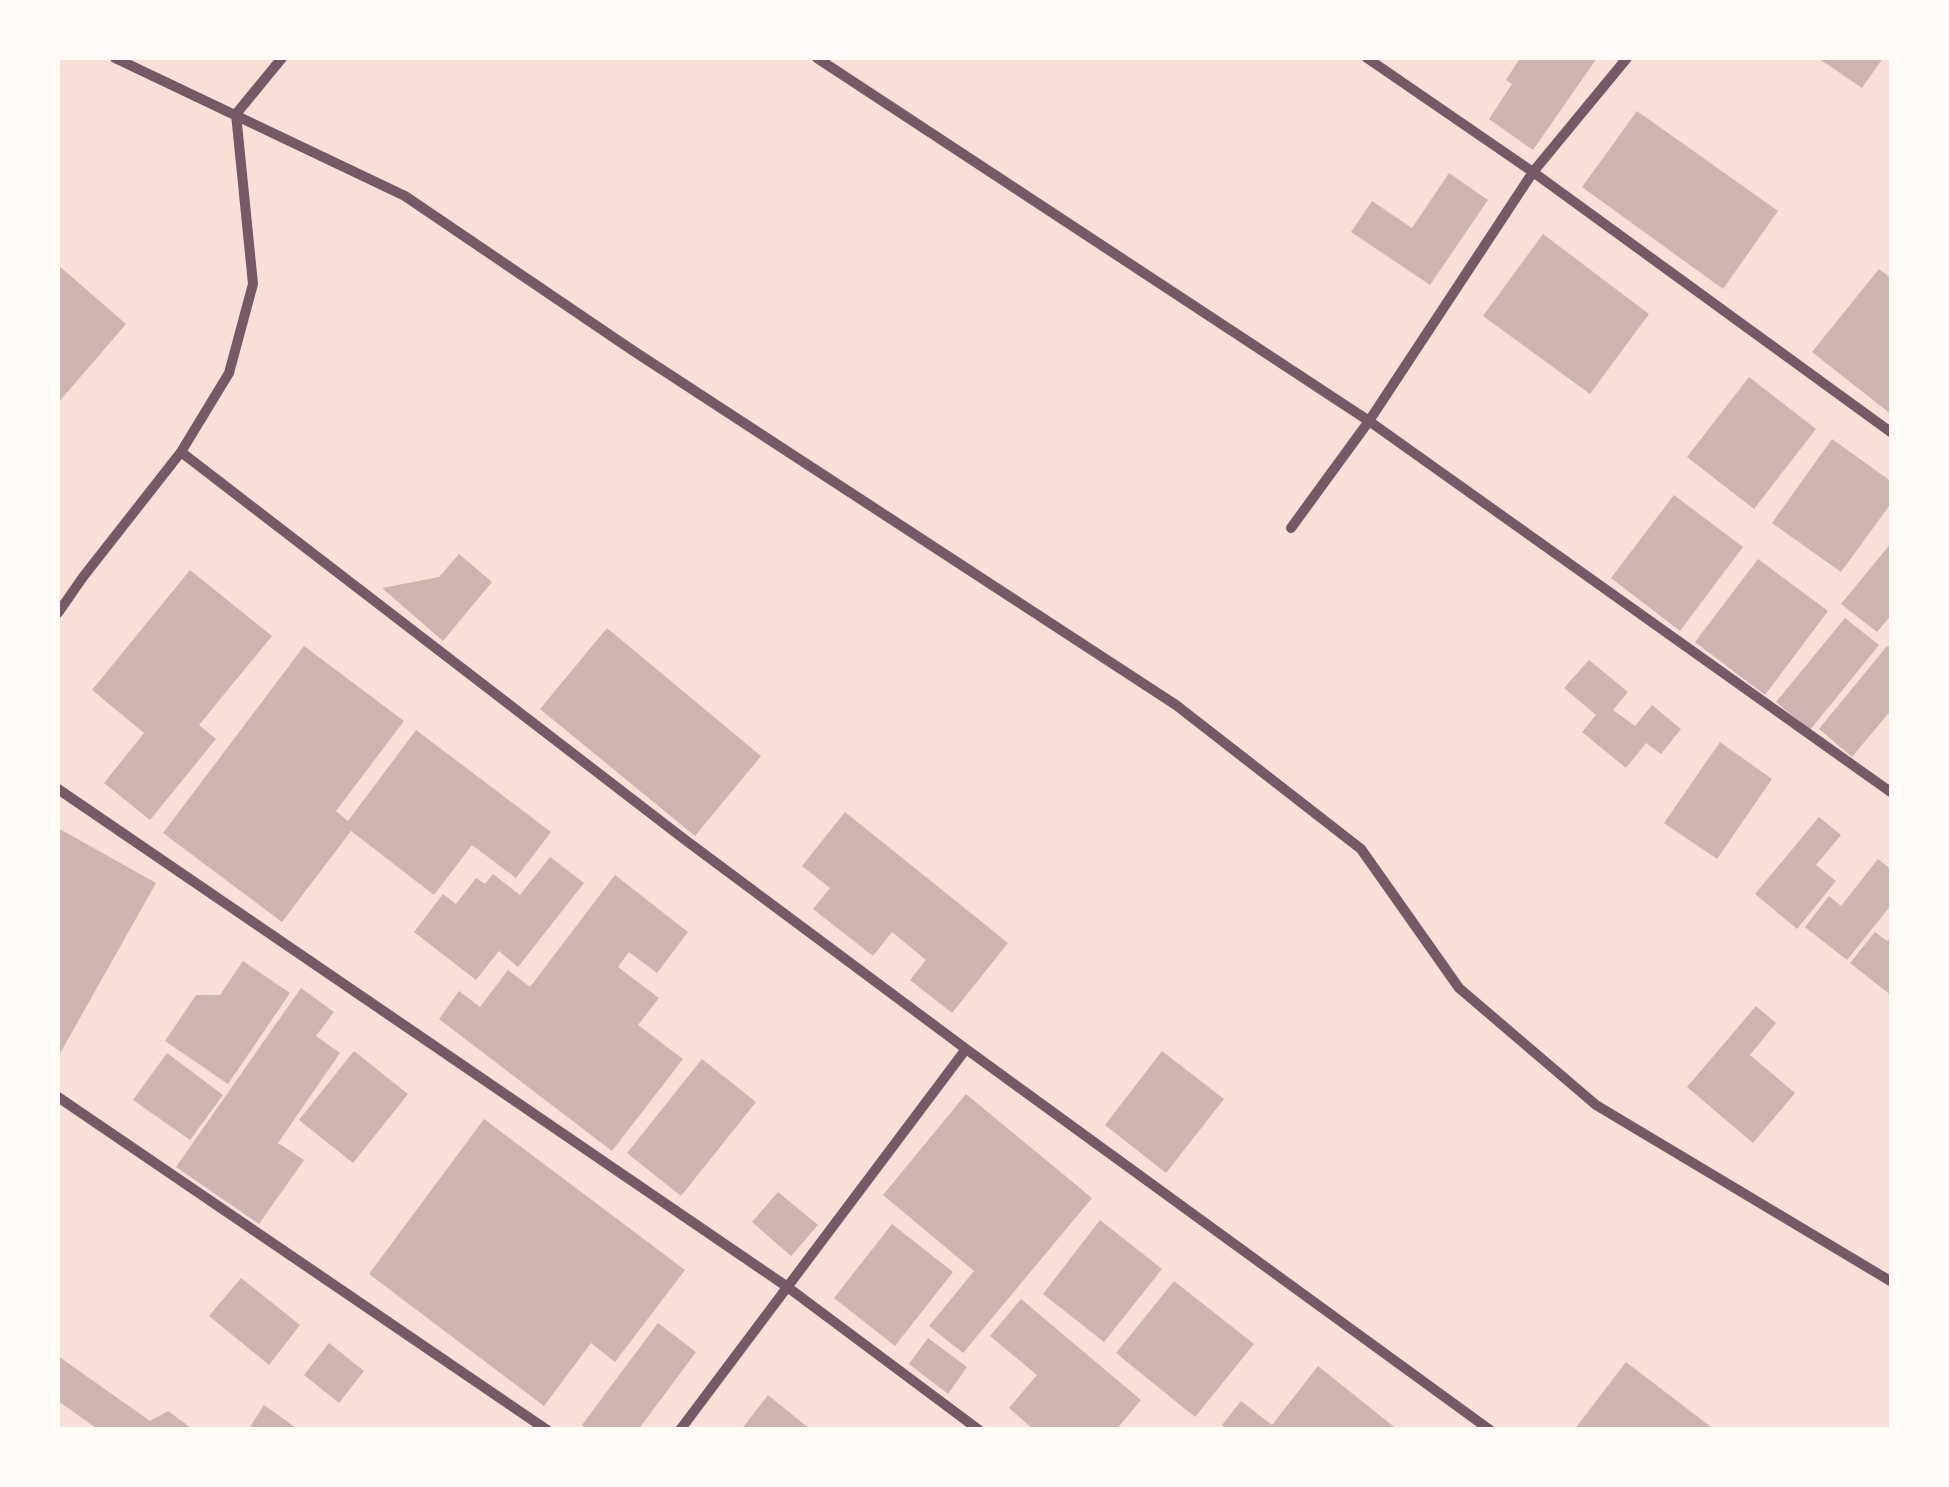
<!DOCTYPE html>
<html>
<head>
<meta charset="utf-8">
<style>
  body { margin:0 }
  #map { position:relative; width:1949px; height:1487px; overflow:hidden; background:#f7e1d7; font-family:"PT Sans",sans-serif }
  canvas { display:block }
  .frame { position:absolute; inset:0; border:60px solid #fffaf5; pointer-events:none }
</style>
</head>
<body>
<div id="map">
<canvas width="1949" height="1487"></canvas>
<div class="frame"></div>
</div>
<script>
const context = document.querySelector('canvas').getContext('2d');
context.lineJoin = 'round';
function paint(path, color) {
  context.fillStyle = color;
  context.fill(path, 'evenodd');
}
function strokePath(path, color, width, dash) {
  context.strokeStyle = color;
  context.lineWidth = width;
  context.lineCap = dash ? 'butt' : 'round';
  context.setLineDash(dash || []);
  context.stroke(path);
}
const building = new Path2D(`
  M1520,58h77l-64,92 -44,-31 23,-35 -6,-4z
  M1818,58h65l-21,30z
  M1637,111l141,100 -55,78 -141,-102z
  M1449,173l39,27 -58,85 -79,-53 21,-31 40,27z
  M1543,234l106,80 -59,80 -107,-78z
  M58,265l68,59 -68,79z
  M1879,269l13,10v136l-80,-63z
  M1749,377l67,52 -62,80 -67,-52z
  M1832,439l60,43v20l-51,70 -69,-49z
  M1674,495l69,52 -63,84 -69,-53z
  M1892,542v72l-15,18 -36,-28z
  M459,554l33,28 -49,59 -61,-53 57,-11z
  M1758,559l70,52 -63,84 -70,-53z
  M190,570l82,66 -73,89 17,14 -66,81 -46,-37 40,-50 -52,-43z
  M1845,618l34,27 -69,85 -34,-28z
  M607,628l154,128 -66,80 -155,-127z
  M304,646l100,75 -68,90 12,10 68,-91 135,102 -35,46 -44,-33 -38,50 -83,-64 -69,91 -119,-89z
  M1887,646l5,3v60l-40,48 -33,-28z
  M1589,660l39,32 -15,18 22,16 17,-21 29,24 -20,25 -15,-11 -20,25 -44,-36 14,-17 -32,-27z
  M1720,742l52,37 -55,80 -53,-36z
  M845,812l163,131 -56,70 -42,-33 16,-20 -34,-28 -19,24 -60,-47 17,-21 -28,-22z
  M1819,817l22,18 -25,30 20,16 -39,48 -42,-35z
  M58,828l98,55 -98,174z
  M550,857l34,26 -66,84 -19,-16 -23,29 -62,-48 29,-38 13,10 20,-26 9,6 8,-10 27,21z
  M1878,859l14,11v34l-45,56 -42,-33 24,-31 12,10z
  M615,875l73,57 -31,41 -28,-21 -11,15 41,31 -21,27 45,34 -71,92 -173,-132 20,-28 21,16 28,-37 22,17z
  M1875,932l12,9 5,-6v61l-42,-33z
  M243,961l47,32 -62,91 -63,-43 31,-46h24z
  M301,988l33,24 -18,24 24,17 -62,90 26,17 -45,64 -83,-57z
  M1756,1006l20,17 -26,32 45,38 -42,50 -66,-56z
  M354,1051l54,43 -55,69 -54,-43z
  M1162,1051l62,48 -58,74 -61,-48z
  M167,1053l56,42 -33,45 -57,-40z
  M702,1059l54,43 -75,94 -54,-43z
  M966,1094l126,104 -129,155 -34,-27 45,-55 -91,-76z
  M484,1119l201,151 -70,92 -24,-19 -47,63 -175,-132z
  M778,1192l40,33 -27,31 -39,-34z
  M1100,1220l62,49 -58,73 -61,-48z
  M892,1224l61,48 -58,74 -61,-48z
  M241,1278l59,47 -31,40 -60,-49z
  M1174,1281l80,63 -59,73 -79,-64z
  M1021,1299l120,101 -25,30h-82l-25,-22 28,-33 -47,-39z
  M658,1323l38,29 -58,78h-50l-6,-5z
  M928,1338l39,29 -19,27 -39,-30z
  M329,1343l35,28 -25,32 -35,-28z
  M58,1356l92,65 18,-10 26,19h-95l-41,-29z
  M1626,1362l89,68h-141z
  M1318,1366l80,64h-170l-6,-5 19,-24 31,24z
  M768,1395l43,35h-70z
  M264,1405l35,25h-51z`);
const minor = new Path2D(`
  M115,58l290,138 227,154 544,355 185,144 98,139 137,117 296,177
  M817,58l552,363 523,372
  M1367,58l166,114 359,261
  M181,452l503,387 282,210 524,381
  M1291,528l78,-107 164,-249 94,-114
  M58,613l25,-36 98,-125 48,-79 24,-89 -17,-170 46,-56
  M58,789l728,497 193,144
  M58,1097l489,333
  M680,1430l286,-381`);
paint(building, '#ccb4b1');
strokePath(minor, '#755966', 10);
</script>
</body>
</html>
